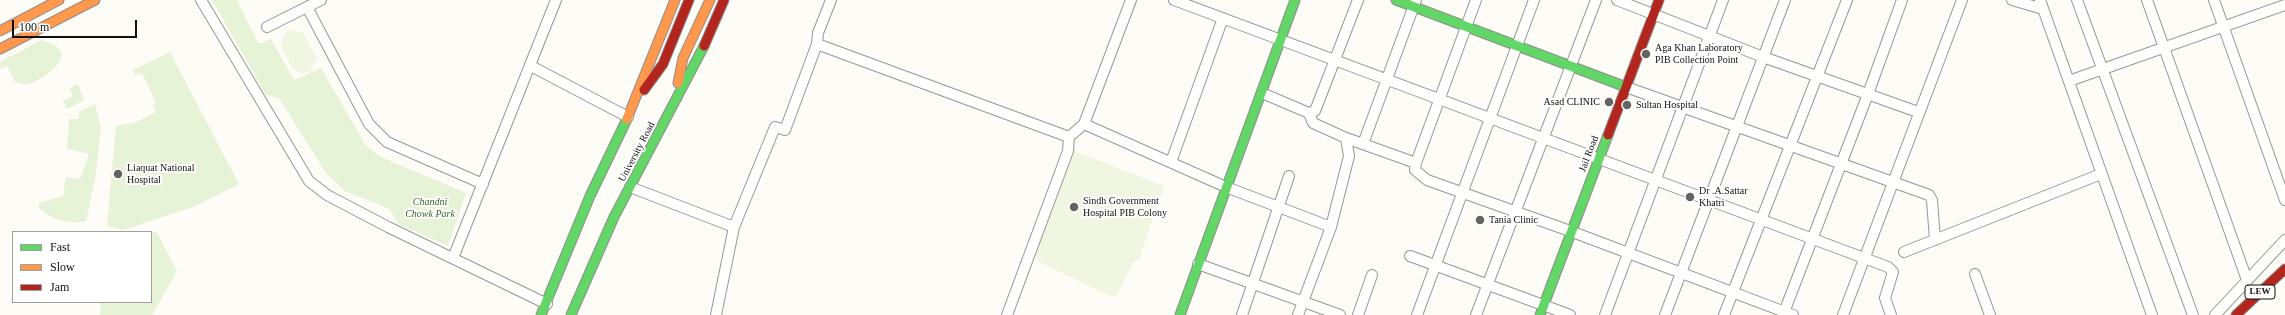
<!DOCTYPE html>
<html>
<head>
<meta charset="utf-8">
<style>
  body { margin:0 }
  #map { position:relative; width:2285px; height:315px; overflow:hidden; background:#fdfcf7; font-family:"Times New Roman",serif }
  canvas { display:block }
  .legend { position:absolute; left:12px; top:231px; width:140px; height:72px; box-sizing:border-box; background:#fff; border:1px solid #a0a0a0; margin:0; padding:5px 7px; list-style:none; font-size:12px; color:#111 }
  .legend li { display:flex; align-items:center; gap:8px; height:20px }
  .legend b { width:20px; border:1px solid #a0a0a0 }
  .scale { position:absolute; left:12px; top:20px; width:125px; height:18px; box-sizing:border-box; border:2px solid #111; border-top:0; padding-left:5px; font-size:12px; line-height:14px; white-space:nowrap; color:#111; -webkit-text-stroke:3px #fff; paint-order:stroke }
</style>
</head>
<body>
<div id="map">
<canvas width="2285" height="315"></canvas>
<ul class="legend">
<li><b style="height:5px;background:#63d668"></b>Fast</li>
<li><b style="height:5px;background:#ff974d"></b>Slow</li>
<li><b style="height:5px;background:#b3261e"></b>Jam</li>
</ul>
<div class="scale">100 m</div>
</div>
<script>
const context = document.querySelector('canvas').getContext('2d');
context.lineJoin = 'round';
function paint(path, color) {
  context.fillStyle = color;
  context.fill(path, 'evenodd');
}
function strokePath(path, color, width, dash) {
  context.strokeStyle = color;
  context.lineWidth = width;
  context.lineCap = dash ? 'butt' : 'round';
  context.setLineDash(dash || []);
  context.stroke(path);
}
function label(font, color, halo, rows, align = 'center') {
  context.font = font + ' "Times New Roman",serif';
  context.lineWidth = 4;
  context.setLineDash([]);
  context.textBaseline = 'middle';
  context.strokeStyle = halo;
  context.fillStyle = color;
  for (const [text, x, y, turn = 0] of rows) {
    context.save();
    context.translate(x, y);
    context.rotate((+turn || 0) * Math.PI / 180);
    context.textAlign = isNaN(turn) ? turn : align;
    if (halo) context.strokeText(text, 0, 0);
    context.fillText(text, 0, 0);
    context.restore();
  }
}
const green = new Path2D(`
  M212,0h25l22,44 12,-5 23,41 27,-12 45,78 15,11 85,36 -18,53 -50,-22 -8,-15 -45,-18 -19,-18 -47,-75 -13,-3z
  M41,40l14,5 7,8c-1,15 -21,27 -34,31 -4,1 -9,-1 -13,-2l-8,-16 -7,3v-7z
  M170,52l69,132 -46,23 -70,23 -16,-4 9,-100 20,-4 20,-10 -4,-6 4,-3 -14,-30 -7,2 -2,-5z
  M78,84l6,16 -17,9 -4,-8 10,-5 -4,-8z
  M95,104l6,23 -5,47 -10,47c-16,4 -35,-1 -47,-13v-5l24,-7 3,-19 14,2 9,-25 -22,-5 2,-30h10v-7z
  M156,231l21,40 -25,44h-52l1,-13h50v-69z`);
const pitch = new Path2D(`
  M294,30l9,3 14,25 -7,14 -10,1 -7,-4 -12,-22 2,-9 4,-7z
  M1074,151l90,35 -25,73 -6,3 -18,36 -76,-36 -5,-8z`);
const street = new Path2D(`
  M201,0l108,181 18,14 61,32 159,77
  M1174,0l714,267 5,5 -8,26 6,17
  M1617,0l146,57 155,55
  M2012,0l31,9
  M2040,0l112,315
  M2077,0l116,315
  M2147,0l100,280
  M2214,0l71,200
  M307,7l62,117 18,18 96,42
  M267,27l54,-27
  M817,44l1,-11 13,-33
  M531,66l97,51
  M2069,81l216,-76
  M1626,87l303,108 3,5 3,40
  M1262,93l47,20 4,10 33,15 70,25 -1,7 12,10 143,51 223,84
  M1309,113l6,-2 43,-111
  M1084,124l142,63 105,40
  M1069,137l15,-13 47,-124
  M1363,144l53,-144
  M1171,162l52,-144
  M1416,163l60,-163
  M630,187l104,40
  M1904,252l197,-78
  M1410,256l160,59
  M453,258l103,-258
  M1198,264l142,51
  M1975,274l15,41
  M716,315l18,-88 41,-100 10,3 32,-86 252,93 -1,14 -61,164
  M1242,315l47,-139
  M1298,315l33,-88 18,-71 -3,-18
  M1358,315l14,-40
  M1417,315l117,-315
  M1476,315l120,-315
  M1605,315l118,-315
  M1665,315l120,-315
  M1724,315l123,-315
  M1783,315l85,-221 34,-94
  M1843,315l119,-315
  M2215,315l70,-75`);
const fast = new Path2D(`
  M1396,0l230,87
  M541,315l49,-119 37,-77
  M571,315l43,-98 90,-171
  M1180,315l115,-315
  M1540,315l68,-180`);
const slow = new Path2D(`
  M0,31l59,-31
  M0,49l95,-49
  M678,83l5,-25 27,-58
  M627,119l48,-119`);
const jam = new Path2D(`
  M704,46l20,-46
  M644,90l19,-26 26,-64
  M1608,135l51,-135
  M2236,315l49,-46`);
const markers = [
  [1646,54,5,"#646362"],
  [1609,102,5,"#646362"],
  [1627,105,5,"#646362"],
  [118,174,5,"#646362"],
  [1690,197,5,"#646362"],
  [1074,207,5,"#646362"],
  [1480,220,5,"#646362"]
];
const shields = [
  [2260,292,30]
];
const shieldNames = [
  ["LEW",2260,292]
];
const poiNames = [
  ["Aga Khan Laboratory",1655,48],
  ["PIB Collection Point",1655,60],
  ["Asad CLINIC",1600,102,"right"],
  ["Sultan Hospital",1636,105],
  ["Liaquat National",127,168],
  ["Hospital",127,180],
  ["Dr .A.Sattar",1699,191],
  ["Khatri",1699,203],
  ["Sindh Government",1083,201],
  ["Hospital PIB Colony",1083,213],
  ["Tania Clinic",1489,220]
];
const streetNames = [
  ["University Road",637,152,-62],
  ["Jail Road",1589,154,-69]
];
const parkNames = [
  ["Chandni",430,202],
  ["Chowk Park",430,214]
];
paint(green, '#e7f3d7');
paint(pitch, '#f0f6e1');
strokePath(street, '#979795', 12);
strokePath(fast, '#8e8d8b', 11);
strokePath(slow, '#8e8d8b', 11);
strokePath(jam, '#8e8d8b', 11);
strokePath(street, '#fffffe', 10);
strokePath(fast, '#63d668', 9);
strokePath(slow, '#ff974d', 9);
strokePath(jam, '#b3261e', 9);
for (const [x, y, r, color] of markers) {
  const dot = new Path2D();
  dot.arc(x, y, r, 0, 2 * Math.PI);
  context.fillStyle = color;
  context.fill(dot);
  strokePath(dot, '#fff', 1.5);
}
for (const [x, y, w] of shields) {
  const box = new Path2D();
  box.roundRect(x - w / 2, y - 7, w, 14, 3);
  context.fillStyle = '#fff';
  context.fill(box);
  strokePath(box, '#111', 1);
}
label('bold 9px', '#111', null, shieldNames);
label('10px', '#111', '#fff', poiNames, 'left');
label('10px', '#111', '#fff', streetNames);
label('italic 10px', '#2f6b1f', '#fff', parkNames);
</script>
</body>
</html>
